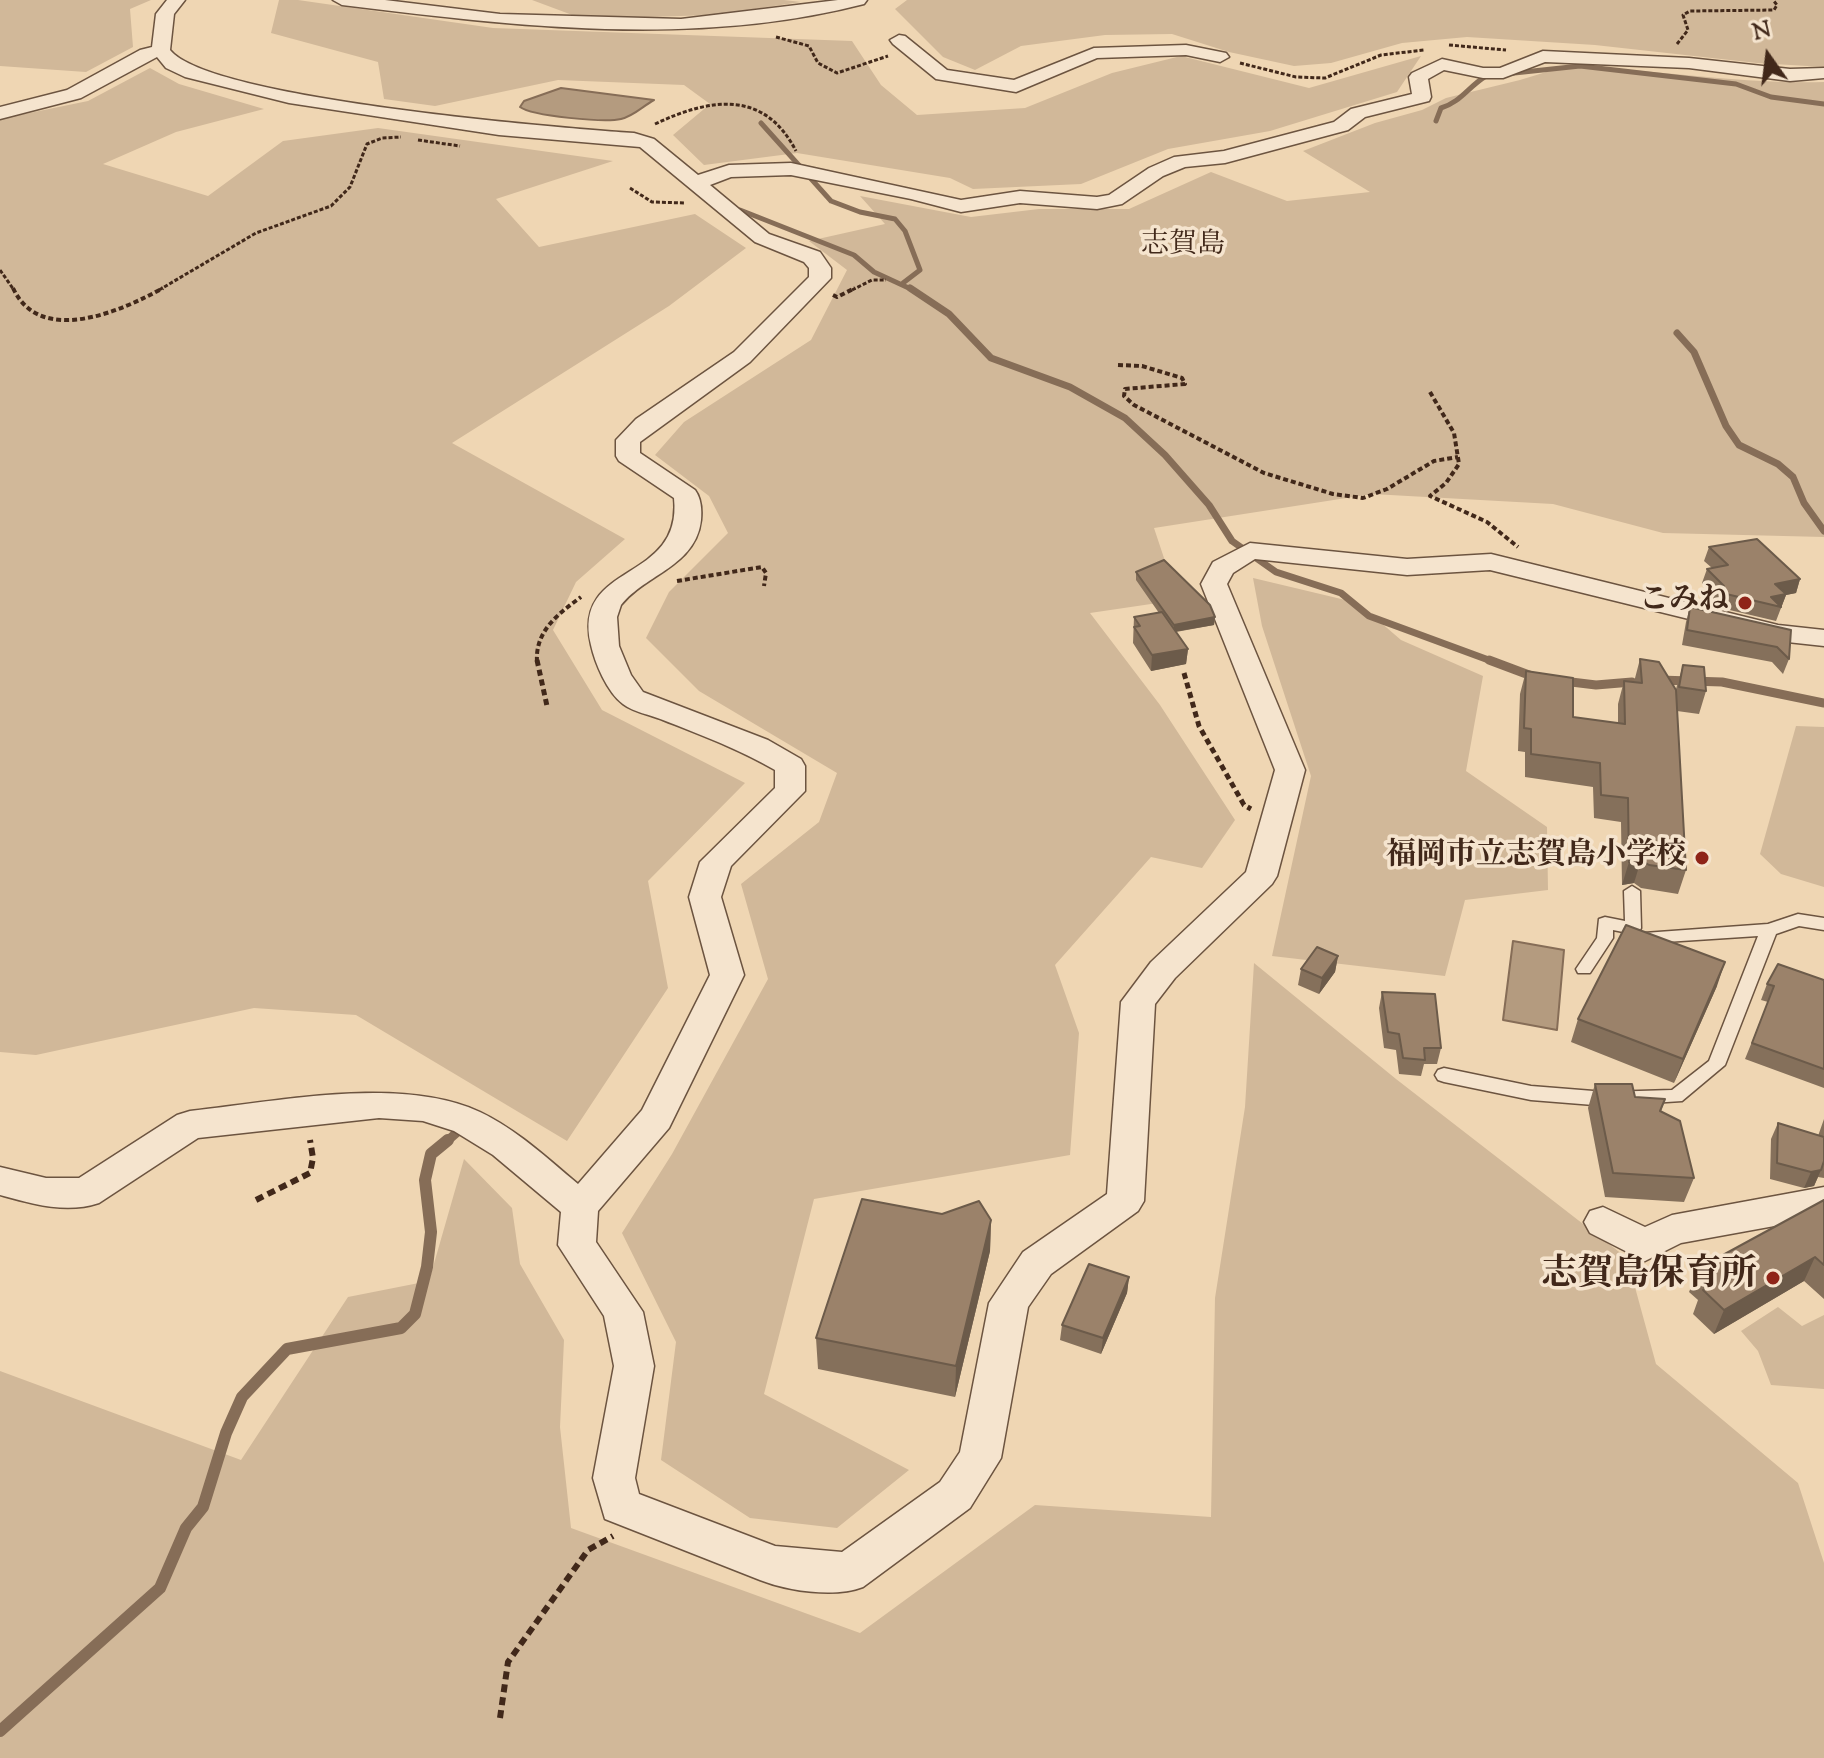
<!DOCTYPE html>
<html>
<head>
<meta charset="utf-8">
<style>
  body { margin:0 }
  #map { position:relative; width:1824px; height:1758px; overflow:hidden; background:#efd6b3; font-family:"Sorts Mill Goudy",serif }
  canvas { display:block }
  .north { position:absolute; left:1728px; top:16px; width:80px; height:80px; -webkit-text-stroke:6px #f5e4ce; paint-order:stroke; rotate:346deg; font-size:22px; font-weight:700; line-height:32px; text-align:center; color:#41281a }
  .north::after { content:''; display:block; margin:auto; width:28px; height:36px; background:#41281a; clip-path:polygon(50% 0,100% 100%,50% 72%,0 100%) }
</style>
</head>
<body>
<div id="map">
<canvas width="1824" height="1758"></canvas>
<div class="north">N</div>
</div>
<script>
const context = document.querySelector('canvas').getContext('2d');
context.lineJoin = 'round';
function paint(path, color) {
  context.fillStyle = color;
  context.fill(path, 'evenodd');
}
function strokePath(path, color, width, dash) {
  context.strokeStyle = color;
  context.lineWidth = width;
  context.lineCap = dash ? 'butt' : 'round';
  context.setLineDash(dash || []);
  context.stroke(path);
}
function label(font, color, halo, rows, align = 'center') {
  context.font = font + ' "Sorts Mill Goudy","Noto Serif JP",serif';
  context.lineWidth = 7;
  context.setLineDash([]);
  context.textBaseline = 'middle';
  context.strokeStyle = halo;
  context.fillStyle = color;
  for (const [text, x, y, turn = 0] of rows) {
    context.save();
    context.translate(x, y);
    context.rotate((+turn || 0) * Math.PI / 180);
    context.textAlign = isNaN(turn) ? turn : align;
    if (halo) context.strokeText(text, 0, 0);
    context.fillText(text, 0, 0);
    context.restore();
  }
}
const green = new Path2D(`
  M0,0h151l-21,9 3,38 -47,25 -86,-6z
  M279,0h19l195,28 359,13 29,44 36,30 108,-7 87,-35 69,-17 128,32 112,-32 -24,36 -127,39 -102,18 -87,35 -108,5 -23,-11 -153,-25 -93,12 -31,-30 37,-31 -26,-19 -126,-5 -123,26 -51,-7 -6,-37 -107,-29z
  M532,0h252l17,2 -88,13 -130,4z
  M907,0h917v67l-67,-4 -162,-18 -128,-8 -65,6 -71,20 -37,3 -65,-14 -57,-18 -67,1 -84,11 -46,24 -32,-13 -48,-48z
  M1569,65c85,5 170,19 255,17v455l-161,-4 -110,-29 -181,-10 -218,34 24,72 -88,13 70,92 75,115 -33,48 -51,-11 -96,108 24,68 -9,122 -256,44 -50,195 145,76 -72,58 -87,-10 -89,-58 15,-118 -54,-109 50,-79 96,-175 -27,-95 78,-62 18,-49 -138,-82 -53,-53 23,-46 59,-59 -19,-37 -54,-41 29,-33 127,-82 36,-70 -38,-29 76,-17 -25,-28 111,21 68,-8h90l82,-37 76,29 83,-9 -67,-41 72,-28 47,-13 24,-12 74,-18z
  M150,68l29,16 85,25 -88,23 -73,32 105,32 75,-55 95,-13 235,33 -117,38 43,48 156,-33 51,34 -77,58 -217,137 173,96 -49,43 -23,48 49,80 143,73 -97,98 20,107 -101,153 -211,-126 -102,-7 -218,47 -36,-3v-933l88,-18z
  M1253,578l105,25 43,37 82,36 -17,95 81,56 1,63 -83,10 -20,76 -173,-20 39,-180 -49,-150z
  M1796,726l28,1v160l-43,-13 -21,-20z
  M1254,963l142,116 231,179 29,106 142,119 26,80v195h-1824v-387l241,89 107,-163 81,-16 35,-122 48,49 8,56 44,76 -4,87 11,101 289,105 175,-128 176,12 4,-219 30,-191z
  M1778,1307l24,19 22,-11v74l-53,-4 -13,-34 -17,-20z`);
const water = new Path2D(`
  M561,88l93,12c-11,6 -20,16 -33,19 -16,4 -89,-3 -101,-12l4,-6z
  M1513,941l51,9 -7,80 -54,-10z`);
const streamFar3 = new Path2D(`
  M1436,121l5,-13c20,-6 27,-21 45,-32l94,-10 156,18 35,13 53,7
  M761,123l70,78 29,11 35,7 10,12 15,39 -17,13
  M740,210l114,45 20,17 39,18`);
const streamFar2 = new Path2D(`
  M910,288l39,26 42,44 79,29 55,31 40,37 44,50 23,36 44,31 65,21 28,23 125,46
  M1677,333l17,19 32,74 13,19 39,19 15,13 11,26 20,28`);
const streamFar1 = new Path2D(`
  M1489,660l48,18
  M1659,680l63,2 102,21
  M1563,681l33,4 36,-3
  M446,1142l16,-14`);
const stream = new Path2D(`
  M0,1731l160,-143 26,-60 17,-21 23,-74 16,-36 45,-48 114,-21 14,-14 12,-47 4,-35 -6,-52 6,-26 17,-14`);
const pathFar3 = new Path2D(`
  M776,37l33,9 9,17 19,10 51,-17
  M1677,44l11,-14 -5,-15 7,-4 84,-1 3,-5 -4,-5
  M1449,45l57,5
  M1240,63l56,14 29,1 56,-23 43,-5
  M655,124c55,-26 109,-35 141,27
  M418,140l42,6
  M630,188l22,14 33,1
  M0,270l14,20
  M159,290l97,-57 75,-27 19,-19 17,-43 15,-6 19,-1
  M852,290l20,-10h14`);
const pathFar2 = new Path2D(`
  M13,288c27,59 109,23 150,0
  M833,295l4,2 18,-9
  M1118,365l24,1 40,12 3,6 -60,5 -1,7 10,9 130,68 69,21 30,4 24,-9 47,-28 24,-4
  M1430,392l24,41 5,31 -13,19 -16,13 57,26 31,25
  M677,581l85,-14 4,6 -2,13
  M537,662c-2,-31 21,-48 44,-65`);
const pathFar1 = new Path2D(`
  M537,660l10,46
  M1184,673l15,53 45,79 7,4`);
const path = new Path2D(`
  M256,1200l54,-27 3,-15 -3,-18
  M500,1718l8,-56 80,-112 25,-14`);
const service = new Path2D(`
  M1632,886l8,5 1,37 -2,4 -6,2 -20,-4v8l-23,35h-12l-2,-4 21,-31 2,-19 6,-2 20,4 -1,-30z
  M1798,914l26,4v12l-25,-4 -23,8 -51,131 -43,36 -76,5 -75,-6 -87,-18 -6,-2 -3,-5 3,-5 6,-2 87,18 75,6 66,-2 37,-29 49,-125 -108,7 -6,-2 -2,-4 2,-4 124,-9z`);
const minor = new Path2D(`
  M167,0h18l-11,14 -4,36c39,49 387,78 464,83l20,6 44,36 31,-10 62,-2 170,37 59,-9 77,6 12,-2 40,-27 25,-11 50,-6 110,-29 17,-13 61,-15 -3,-17 3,-4 30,-14 41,9h17l43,-17 146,7 101,11 34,-1v10l-34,3 -101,-13 -144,-6 -42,16h-20l-39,-8 -16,9 3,18 -2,4 -64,16 -17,13 -123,33 -40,4 -22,9 -41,28 -25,5 -77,-6 -59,9 -50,-13 -120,-24 -60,2 -21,8 59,49 51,18 11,16v10l-81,84 -110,80v11l55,37c6,8 7,20 6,30 -5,46 -55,54 -80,85l-4,12 2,29 12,29 12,17 125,48 33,19 4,7v25l-74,75 -10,31 23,78 -75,153 -71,83 -2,31 47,70 11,54 -19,112 4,16 136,52 67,6 98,-70 20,-30 29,-149 34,-51 84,-58 14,-192 30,-40 95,-90 29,-102 -74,-186 12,-22 37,-19 157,16 84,-5 287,71 46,5v16l-46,-5 -288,-71 -83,5 -152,-16 -22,14 -6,11 78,186 -28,106 -5,8 -97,94 -20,26 -11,197 -6,10 -87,63 -23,33 -27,151 -31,50 -107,79c-28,11 -75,4 -103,-7l-155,-61 -12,-41 21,-112 -10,-50 -46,-71 3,-33 -68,-57 -39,-24 -31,-10 -44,-3 -181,20 -99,65c-33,11 -66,1 -99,-8v-28l46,11h33l98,-63 13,-4c86,-9 210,-36 290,1 36,17 67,46 98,72l64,-74 68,-135 -21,-78 11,-35 75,-74v-18c-36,-21 -74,-35 -112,-50 -12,-5 -30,-8 -40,-16 -16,-12 -28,-41 -32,-59 -20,-84 92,-61 83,-147l-55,-37 -3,-5v-16l20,-21 98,-67 75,-75v-9l-5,-6 -49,-20 -115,-95 -141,-12 -210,-32 -104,-26 -19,-9 -9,-11 -76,41 -81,21v-12l67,-17 73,-40 12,-3 4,-33z
  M333,0h52l115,14 181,5 157,-19h29l-3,4c-170,44 -350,22 -522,1z
  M899,35l6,1 42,34 67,10 80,-32 92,-3 40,8 3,4 -9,5 -34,-7 -89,3 -81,34 -80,-13 -43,-35 -3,-4z
  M1824,1187v30l-143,26 -36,18 -55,-28 -6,-11 6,-11 13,-4 42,20 27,-12z`);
const wall = new Path2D(`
  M1709,547l91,32 -4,14 -10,2 -10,26 -59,-14 -5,-5 2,-7 -12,-12 5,-14 5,-1 -8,-7z
  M1136,572l79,45 -1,8 -38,7 12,17 -2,15 -35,7 -18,-28 1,-26 25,-4 -23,-33z
  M1690,607l101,23 -2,29 -6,15 -11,-12 -90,-17 4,-23z
  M1640,659l36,30 7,-24 23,26 -7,23 -22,-3 9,159 -8,24 -37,-6 -7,-5 -12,2 -1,-63 -27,-4 -1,-31 -68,-10v-25l-7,-1 2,-57 6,-23 47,46 45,6v-19l6,-23 10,1z
  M1338,956l-3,16 -16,22 -21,-9 3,-16z
  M1824,980v108l-79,-29 23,-57 -7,-2 6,-16z
  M1717,986l-43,97 -103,-41 7,-23z
  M1382,992l59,56 -4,16h-13l-3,12 -22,-2 -3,-24 -12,-2 -5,-40z
  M1595,1084l40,13 30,2 -4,12 33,67 -10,24 -79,-5 -17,-89z
  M1824,1119v59l-6,-1 -4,9 -10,2 -34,-9 1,-40 7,-16 40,13z
  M1824,1200v99l-20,-18 -90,53 -21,-20 5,-14 -9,-8 10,-24z
  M991,1220l-1,31 -35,146 -137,-28 -2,-31z
  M1129,1277l-2,16 -26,61 -41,-14 2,-15z`);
const shadedWall = new Path2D(`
  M1800,579l-4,14 -10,2 -5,13 -1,1 1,-2 -13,-3 7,-20z
  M1215,617l-1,8 -41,7 1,-7z
  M1188,649l-2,15 -35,7 1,-16z
  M1641,860l-7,23 -12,2 7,-23z
  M1338,956l-3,16 -16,22 3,-16z
  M1725,962l-8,24 -43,97 9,-24z
  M1821,1170l-7,16 -10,2 7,-16z
  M991,1220l-1,31 -35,146 1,-31z
  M1815,1257l-11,24 -90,53 10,-24z
  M1129,1277l-2,16 -26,61 2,-16z`);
const building = new Path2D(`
  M1757,539l43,40 -25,5 11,10 -15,3 10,10 -59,-14 -6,-6 8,-1 -17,-17 21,-4 -19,-18z
  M1164,560l46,45 5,12 -41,8 -38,-53z
  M1690,607l101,23 -2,29 -12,-12 -90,-17z
  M1162,612l26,37 -36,6 -18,-28 6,-1 -6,-9z
  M1640,659l19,3 17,28 10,180 -37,-5 -8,-5 -12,2 -1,-64 -27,-3 -1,-32 -69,-9v-25l-7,-1 2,-57 47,7v39l52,7 -1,-43 18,2z
  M1683,665l21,2 2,24 -27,-4z
  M1626,925l99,37 -42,97 -105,-40z
  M1317,947l21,9 -16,22 -21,-9z
  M1778,964l46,16v89l-72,-26 22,-57 -7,-2z
  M1382,992l53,2 6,54h-17l1,12 -22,-2 -4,-24 -11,-2z
  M1595,1084h37l3,13 30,2 -5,12 20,10 14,57 -81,-5z
  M1778,1123l46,14v24l-3,9 -10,2 -34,-9z
  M862,1199l80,15 37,-13 12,19 -35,146 -140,-28z
  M1824,1200v65l-9,-8 -91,53 -21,-20 12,-7 -16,-15z
  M1089,1264l40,13 -26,61 -41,-13z`);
const markers = [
  [1745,603,8,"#8f2418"],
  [1702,858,8,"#8f2418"],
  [1773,1278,8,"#8f2418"]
];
const farQuarternames = [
  ["志賀島",1183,247]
];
const poiNames = [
  ["こみね",1729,603],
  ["福岡市立志賀島小学校",1686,858]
];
const nearPoinames = [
  ["志賀島保育所",1757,1278]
];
paint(green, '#d1b899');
paint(water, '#b49b7f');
strokePath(water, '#866d57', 2);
strokePath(streamFar3, '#866d57', 5);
strokePath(streamFar2, '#866d57', 7);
strokePath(streamFar1, '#866d57', 9);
strokePath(stream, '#866d57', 12);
strokePath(service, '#6c5440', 3);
strokePath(minor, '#6c5440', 3);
strokePath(pathFar3, '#41281a', 3, [4, 2]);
strokePath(pathFar2, '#41281a', 4, [5, 3]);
strokePath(pathFar1, '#41281a', 5, [6, 4]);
strokePath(path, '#41281a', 6, [8, 5]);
paint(service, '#f5e4ce');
paint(minor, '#f5e4ce');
paint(wall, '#85705b');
paint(shadedWall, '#6c5b4a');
paint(building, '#9b826a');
strokePath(building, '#6c5b4a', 2);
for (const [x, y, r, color] of markers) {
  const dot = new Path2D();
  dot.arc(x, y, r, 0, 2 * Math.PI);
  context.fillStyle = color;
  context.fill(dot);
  strokePath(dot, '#f5e4ce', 3);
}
label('28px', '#41281a', '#f5e4ce', farQuarternames);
label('bold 30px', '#41281a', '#f5e4ce', poiNames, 'right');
label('bold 36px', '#41281a', '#f5e4ce', nearPoinames, 'right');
</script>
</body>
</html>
